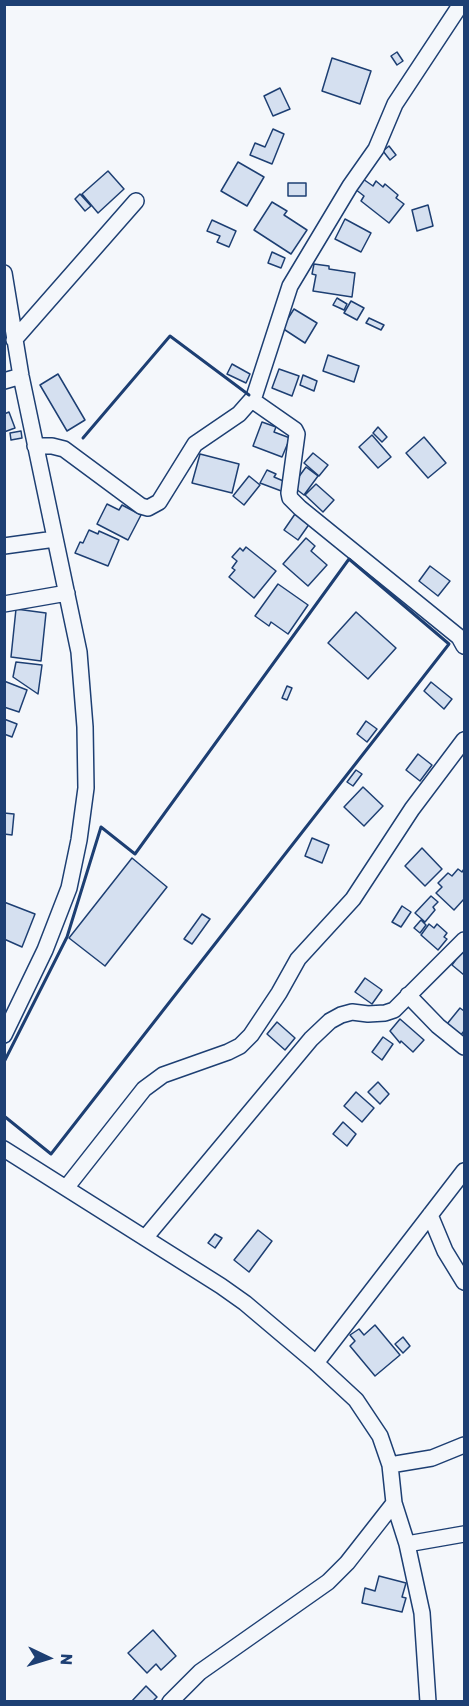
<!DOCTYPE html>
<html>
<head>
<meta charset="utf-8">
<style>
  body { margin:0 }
  #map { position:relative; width:469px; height:1706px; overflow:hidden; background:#f4f7fb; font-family:Rubik,sans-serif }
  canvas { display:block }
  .frame { position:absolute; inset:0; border:6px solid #1d3f73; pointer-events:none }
  .north { position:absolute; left:18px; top:1628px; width:60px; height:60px; -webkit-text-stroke:4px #f4f7fb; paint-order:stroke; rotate:94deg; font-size:16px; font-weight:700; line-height:24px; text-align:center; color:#1d3f73 }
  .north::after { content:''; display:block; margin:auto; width:21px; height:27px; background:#1d3f73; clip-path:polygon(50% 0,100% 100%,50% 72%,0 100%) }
</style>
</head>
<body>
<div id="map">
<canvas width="469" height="1706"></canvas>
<div class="frame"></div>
<div class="north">N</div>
</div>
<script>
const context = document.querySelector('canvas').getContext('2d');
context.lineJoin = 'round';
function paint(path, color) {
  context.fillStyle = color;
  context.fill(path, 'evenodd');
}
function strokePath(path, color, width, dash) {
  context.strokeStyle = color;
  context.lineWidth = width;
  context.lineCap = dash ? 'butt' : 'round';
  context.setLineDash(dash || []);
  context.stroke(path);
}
const building = new Path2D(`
  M397,52l6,9 -6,4 -6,-9z
  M332,58l39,13 -11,33 -38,-13z
  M280,88l10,21 -17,7 -9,-20z
  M273,129l11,5 -12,30 -22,-9 5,-12 10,4z
  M389,146l7,9 -6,5 -7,-9z
  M238,162l26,15 -17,29 -26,-15z
  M108,171l16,18 -26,24 -16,-19z
  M363,179l10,7 3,-5 7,6 2,-3 13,11 -2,3 8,6 -15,19 -28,-22 3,-5 -9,-7z
  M288,183h18v13h-18z
  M80,194l11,12 -6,5 -10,-12z
  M272,202l15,9 -3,4 23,15 -16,24 -37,-24z
  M428,205l5,21 -16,5 -5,-21z
  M345,219l26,14 -10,19 -26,-13z
  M212,220l24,11 -7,16 -12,-5 3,-6 -13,-5z
  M272,252l13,6 -4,10 -13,-5z
  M314,264l15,2v3l26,4 -3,24 -39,-6 3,-16 -4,-1z
  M337,298l10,6 -3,6 -11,-5z
  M351,301l13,7 -7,12 -13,-7z
  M294,309l23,14 -12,20 -23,-15z
  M369,318l15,7 -3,5 -15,-7z
  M328,355l31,11 -5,16 -31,-11z
  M232,364l18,10 -4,9 -19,-9z
  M279,369l20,7 -7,20 -20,-8z
  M58,374l27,46 -18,11 -27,-46z
  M303,375l14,6 -3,10 -14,-6z
  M9,412l6,16 -11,4v-18z
  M262,422l14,5 -2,5 16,6 -8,19 -29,-11z
  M378,427l9,10 -5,5 -9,-9z
  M21,431l1,7 -11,2 -1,-7z
  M372,435l19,22 -13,11 -19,-21z
  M424,437l22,26 -18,15 -22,-25z
  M313,453l15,12 -9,11 -15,-13z
  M200,454l39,10 -7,29 -40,-10z
  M306,467l12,9 -14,19 -12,-9z
  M267,470l9,4 -2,3 14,6 -4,9 -24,-9z
  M249,476l11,9 -16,20 -11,-9z
  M316,484l18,16 -11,12 -18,-17z
  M107,504l12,6 3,-5 19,10 -13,25 -31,-16z
  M295,514l15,9 -12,17 -14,-10z
  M89,530l9,4 1,-3 20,9 -11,26 -33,-13 5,-11 3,1z
  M306,538l9,8 -4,5 16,14 -19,21 -25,-22z
  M246,547l30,24 -22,27 -25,-21 6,-7 -3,-2 5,-7 -5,-4 8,-9 3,3z
  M430,566l20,15 -12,15 -19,-15z
  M278,584l30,21 -20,29 -17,-12 -2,4 -14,-10z
  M16,609l30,4 -5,48 -30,-4z
  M356,612l40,36 -28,31 -40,-36z
  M16,662l26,3 -4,29 -25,-17z
  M4,681l23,9 -8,22 -15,-5z
  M431,682l21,17 -8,10 -20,-18z
  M287,686l5,2 -5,12 -5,-2z
  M4,719l13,5 -5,13 -8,-3z
  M366,721l11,8 -10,13 -10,-8z
  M418,754l14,11 -12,16 -14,-11z
  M356,770l6,4 -9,12 -6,-4z
  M363,787l20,19 -19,20 -20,-19z
  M4,813l10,1 -2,21 -8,-1z
  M312,838l17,7 -7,18 -17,-7z
  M422,848l20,21 -17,17 -20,-20z
  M132,858l35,29 -62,79 -36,-28z
  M458,869l4,3 2,-3v30l-10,11 -18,-17 6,-6 -4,-4 10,-10 4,3z
  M431,896l7,6 -5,5 2,3 -10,12 -10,-9z
  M4,902l31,12 -13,33 -18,-8z
  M402,906l9,6 -10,15 -9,-5z
  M202,914l8,5 -18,25 -8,-5z
  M421,920l5,5 -6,8 -6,-5z
  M429,924l5,4 3,-4 10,9 -3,4 3,2 -9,11 -17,-15z
  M462,951l2,2v22l-12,-10z
  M365,978l17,12 -10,14 -17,-12z
  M460,1008l4,3v20l-4,5 -13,-12z
  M400,1019l24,21 -11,12 -12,-11 -1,2 -10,-12z
  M277,1022l18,16 -10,12 -18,-16z
  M383,1037l10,7 -11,16 -10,-8z
  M378,1082l11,12 -9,10 -12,-12z
  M356,1092l18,16 -12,14 -18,-16z
  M343,1122l13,12 -9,12 -14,-12z
  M258,1230l14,11 -23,31 -15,-12z
  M215,1234l7,4 -7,10 -7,-5z
  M375,1325l25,30 -25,21 -25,-30 5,-5 -5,-6 9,-6 5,6z
  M403,1337l7,9 -7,7 -8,-9z
  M379,1576l27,7 -4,14 4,1 -4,14 -40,-9 3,-15 10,3z
  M153,1630l23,26 -15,14 -5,-6 -9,9 -19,-20z
  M146,1686l11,11 -5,5h-21z`);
const street = new Path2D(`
  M4,273l17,103 58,276 6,75 1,61 -7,52 -10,48 -24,62 -41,85
  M14,340l122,-139
  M4,381l17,-5
  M252,400l43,30 2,4 -8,59 1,5 10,10 159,129 5,9
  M35,446h17l12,3 77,57 7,2 11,-6 36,-58 44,-30 15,-17 36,-111 60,-100 26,-37 19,-45 66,-100
  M4,546l51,-7
  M4,604l63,-11
  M408,995l30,31 26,21
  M4,1149l217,137 24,17 71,60 40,37 24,36 10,29 4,38 -47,60 -19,19 -128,90 -30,30
  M66,1188l78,-99 19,-14 65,-23 12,-6 11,-11 28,-42 19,-34 55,-60 59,-90 52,-69
  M430,1215l15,36 19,31
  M145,1238l166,-199 19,-18 11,-6 11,-3 16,2 17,-1 9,-3 70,-70
  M316,1363l148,-192
  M390,1465l42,-7 32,-13
  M394,1503l13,41 15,69 6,89
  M407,1544l57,-10`);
const wall = new Path2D(`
  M83,438l87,-102 79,59
  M4,1062l63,-125 34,-110 34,27 214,-295 100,85 -398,510 -47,-38`);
paint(building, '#d5e0f0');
strokePath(building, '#1d3f73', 1.5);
strokePath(street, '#1d3f73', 18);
strokePath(street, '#f4f7fb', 15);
strokePath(wall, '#1d3f73', 3);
</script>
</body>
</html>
